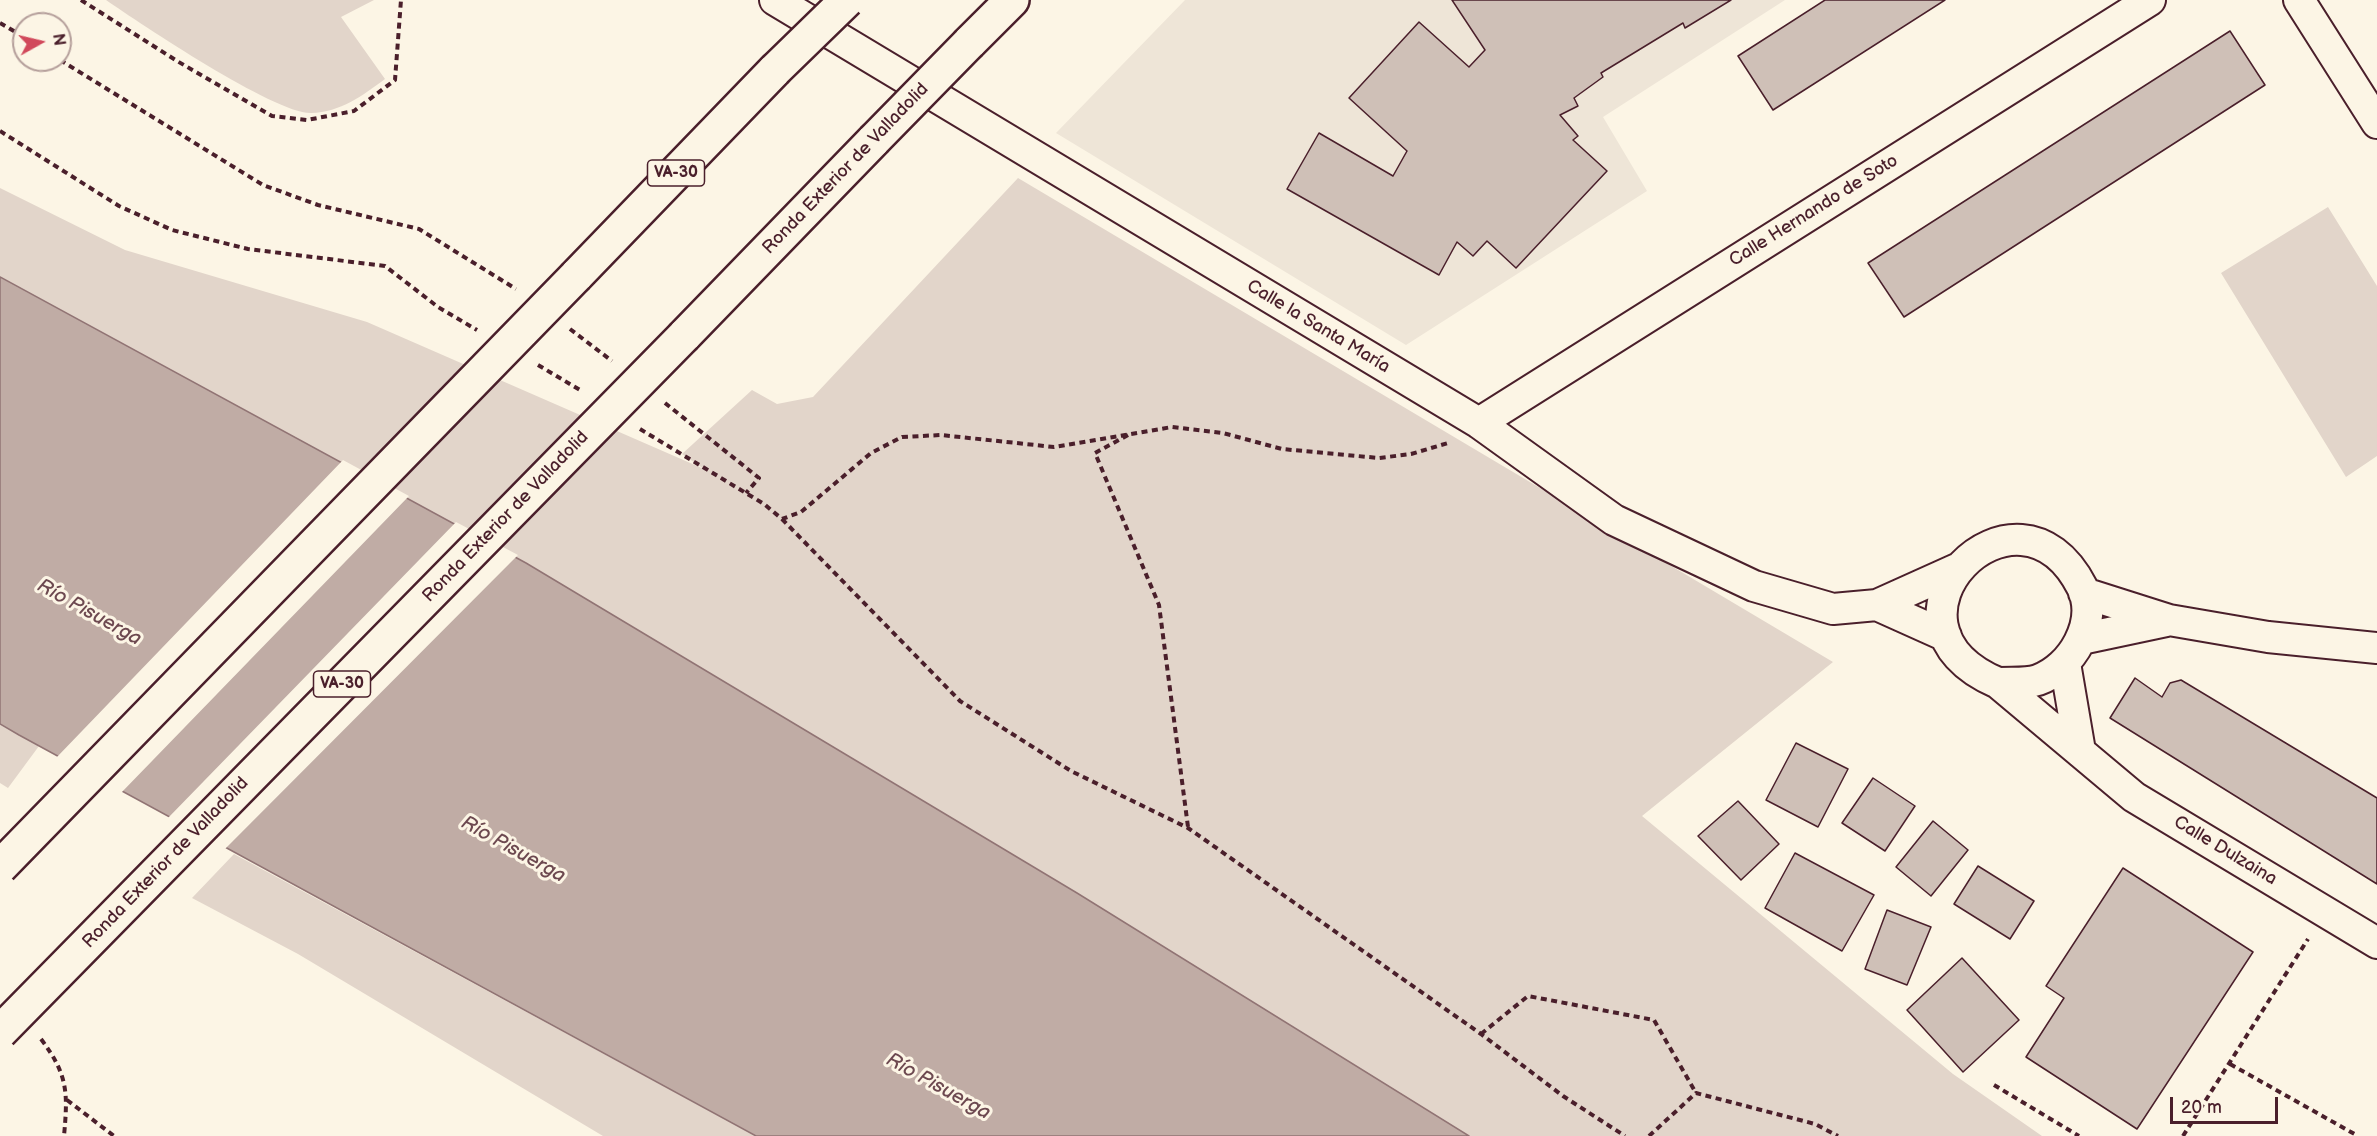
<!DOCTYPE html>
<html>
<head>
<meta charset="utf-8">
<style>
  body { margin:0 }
  #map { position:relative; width:2377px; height:1136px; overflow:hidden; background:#fcf5e5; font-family:"Balsamiq Sans",sans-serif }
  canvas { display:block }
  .north { position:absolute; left:12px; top:12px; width:60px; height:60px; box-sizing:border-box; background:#fcf5e5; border:2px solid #b59f9b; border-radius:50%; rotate:82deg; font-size:16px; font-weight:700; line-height:24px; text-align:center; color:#4a1f2b }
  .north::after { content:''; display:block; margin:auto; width:21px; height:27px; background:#d1495b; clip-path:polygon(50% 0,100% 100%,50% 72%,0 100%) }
  .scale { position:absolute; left:2170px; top:1097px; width:108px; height:27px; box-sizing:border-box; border:3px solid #4a1f2b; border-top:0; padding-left:8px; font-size:18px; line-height:21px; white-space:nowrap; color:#4a1f2b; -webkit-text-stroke:4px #fcf5e5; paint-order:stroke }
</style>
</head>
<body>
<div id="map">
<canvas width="2377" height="1136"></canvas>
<div class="north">N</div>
<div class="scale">20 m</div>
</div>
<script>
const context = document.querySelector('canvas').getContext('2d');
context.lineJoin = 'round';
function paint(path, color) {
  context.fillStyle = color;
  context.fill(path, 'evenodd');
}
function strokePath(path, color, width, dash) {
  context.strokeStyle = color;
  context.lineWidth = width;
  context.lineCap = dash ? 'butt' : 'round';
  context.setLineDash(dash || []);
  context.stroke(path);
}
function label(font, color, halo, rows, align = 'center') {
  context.font = font + ' "Balsamiq Sans",sans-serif';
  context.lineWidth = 6;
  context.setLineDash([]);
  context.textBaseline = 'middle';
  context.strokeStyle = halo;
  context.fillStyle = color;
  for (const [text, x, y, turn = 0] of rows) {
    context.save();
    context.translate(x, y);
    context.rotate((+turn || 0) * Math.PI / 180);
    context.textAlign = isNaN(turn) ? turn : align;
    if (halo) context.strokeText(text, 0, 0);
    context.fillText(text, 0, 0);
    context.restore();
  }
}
const built = new Path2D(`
  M1185,0h600l-182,117 44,74 -241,154 -350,-212z`);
const green = new Path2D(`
  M106,0h268l-33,17 44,62c-23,17 -44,33 -74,34 -36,1 -170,-89 -205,-113z
  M1018,178l815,484 -191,154 311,258 89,62h-573l-392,-243 -551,-330 -526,-286v-89l125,62 242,72 337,147 -22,-15 70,-64 25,14 36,-7z
  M2328,207l49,79v170l-31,21 -125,-204z
  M0,724l39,22 -31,42 -8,-5z
  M234,854l522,282h-153l-305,-182 -106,-56z`);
const water = new Path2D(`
  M0,277l526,286 551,330 392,243h-713l-737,-401 -19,-11z`);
const pier = new Path2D(`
  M343,460l66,36 -289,298 -64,-36z
  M456,522l62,33 -295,296 -56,-32z`);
const building = new Path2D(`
  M1452,0h279l-46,28 -2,-5 -82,50 2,4 -29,21 4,8 -18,9 18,21 -5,4 34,31 -91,97 -29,-27 -14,15 -16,-14 -18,33 -152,-86 32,-56 74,43 14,-25 -58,-53 70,-76 50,45 16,-17z
  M1825,0h120l-172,110 -35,-54z
  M2230,31l35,54 -361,232 -36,-54z
  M2135,678l27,19 8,-14 11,-3 196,118v86l-267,-166z
  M1796,743l52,26 -30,58 -52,-27z
  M1873,778l42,28 -30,45 -43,-28z
  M1738,801l41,43 -38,36 -43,-44z
  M1933,821l35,29 -37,46 -35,-29z
  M1795,853l79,42 -32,56 -77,-43z
  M1978,866l56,35 -24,38 -56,-35z
  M2123,868l130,84 -116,177 -111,-72 38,-59 -18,-12z
  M1887,910l44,17 -24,58 -42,-16z
  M1962,958l57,62 -56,52 -56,-62z`);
const path = new Path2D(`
  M81,0l96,61 95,55 35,4 47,-9 41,-31 6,-80
  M0,23l24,14
  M60,60l203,125 55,20 101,24 97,60
  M0,131l119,75 53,24 76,19 137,17 53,41 39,23
  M570,329l42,32
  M538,365l42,25
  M665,403l94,75 -13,15
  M640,429l124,75 18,15 19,-7 70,-59 31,-16 39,-2 113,12 118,-20 51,6 59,16 97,9 32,-4 37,-11
  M1128,435l-33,18 64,152 29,222
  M782,519l178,182 111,70 117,57 293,206 82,62 62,40
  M1481,1034l47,-38 126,24 42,73
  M41,1039c27,36 27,53 23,97
  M2230,1064l128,72
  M1994,1085l85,51
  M67,1100l47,36
  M1649,1136l47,-43 119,31 23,12
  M2183,1136l125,-197`);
const minor = new Path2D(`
  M775,0l704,423 135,97 140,66 79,23 44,-4 80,-36
  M2299,0l78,123
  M1479,423l671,-423
  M2084,593l85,27 99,17 109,11
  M1877,605l69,31
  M2081,639l85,-18
  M2065,663l15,88
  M1998,683c12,-1 29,1 40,-3 34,-12 61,-58 44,-93 -65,-127 -225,36 -84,96l136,114 243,146`);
const motorway = new Path2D(`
  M969,43l43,-43
  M576,276l199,-206
  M684,336l190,-196`);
const motorwayBridge = new Path2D(`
  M775,70l72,-70
  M874,140l95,-97
  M0,867l576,-591
  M0,1032l684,-696`);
const shields = [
  [676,173,57],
  [342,684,57]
];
const shieldNames = [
  ["VA-30",676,173],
  ["VA-30",342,684]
];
const streetNames = [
  ["Ronda Exterior de Valladolid",846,169,-46],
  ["Calle Hernando de Soto",1814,211,-32],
  ["Calle la Santa María",1318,327,31],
  ["Ronda Exterior de Valladolid",506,517,-46],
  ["Calle Dulzaina",2225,851,31],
  ["Ronda Exterior de Valladolid",166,863,-46]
];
const waterNames = [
  ["Río Pisuerga",89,613,29],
  ["Río Pisuerga",513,850,29],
  ["Río Pisuerga",938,1087,29]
];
paint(built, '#eee5d7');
paint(green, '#e2d5ca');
paint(water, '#c0aca5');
strokePath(water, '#917474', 1.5);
paint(pier, '#fcf5e5');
paint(building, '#cfc0b7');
strokePath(building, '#4a1f2b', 1.5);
strokePath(minor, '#4a1f2b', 34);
strokePath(motorway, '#4a1f2b', 38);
strokePath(path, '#4a1f2b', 4, [6, 4.5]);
strokePath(minor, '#fcf5e5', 30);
strokePath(motorway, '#fcf5e5', 33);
strokePath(motorwayBridge, '#4a1f2b', 38, []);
strokePath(motorwayBridge, '#fcf5e5', 33);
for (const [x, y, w] of shields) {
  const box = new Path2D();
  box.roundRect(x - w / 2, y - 13, w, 26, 4.5);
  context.fillStyle = '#fcf5e5';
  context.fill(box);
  strokePath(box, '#4a1f2b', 1.5);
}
label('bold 16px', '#4a1f2b', null, shieldNames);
label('18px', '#4a1f2b', '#fcf5e5', streetNames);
label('italic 20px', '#6d4950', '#fcf5e5', waterNames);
</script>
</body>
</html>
